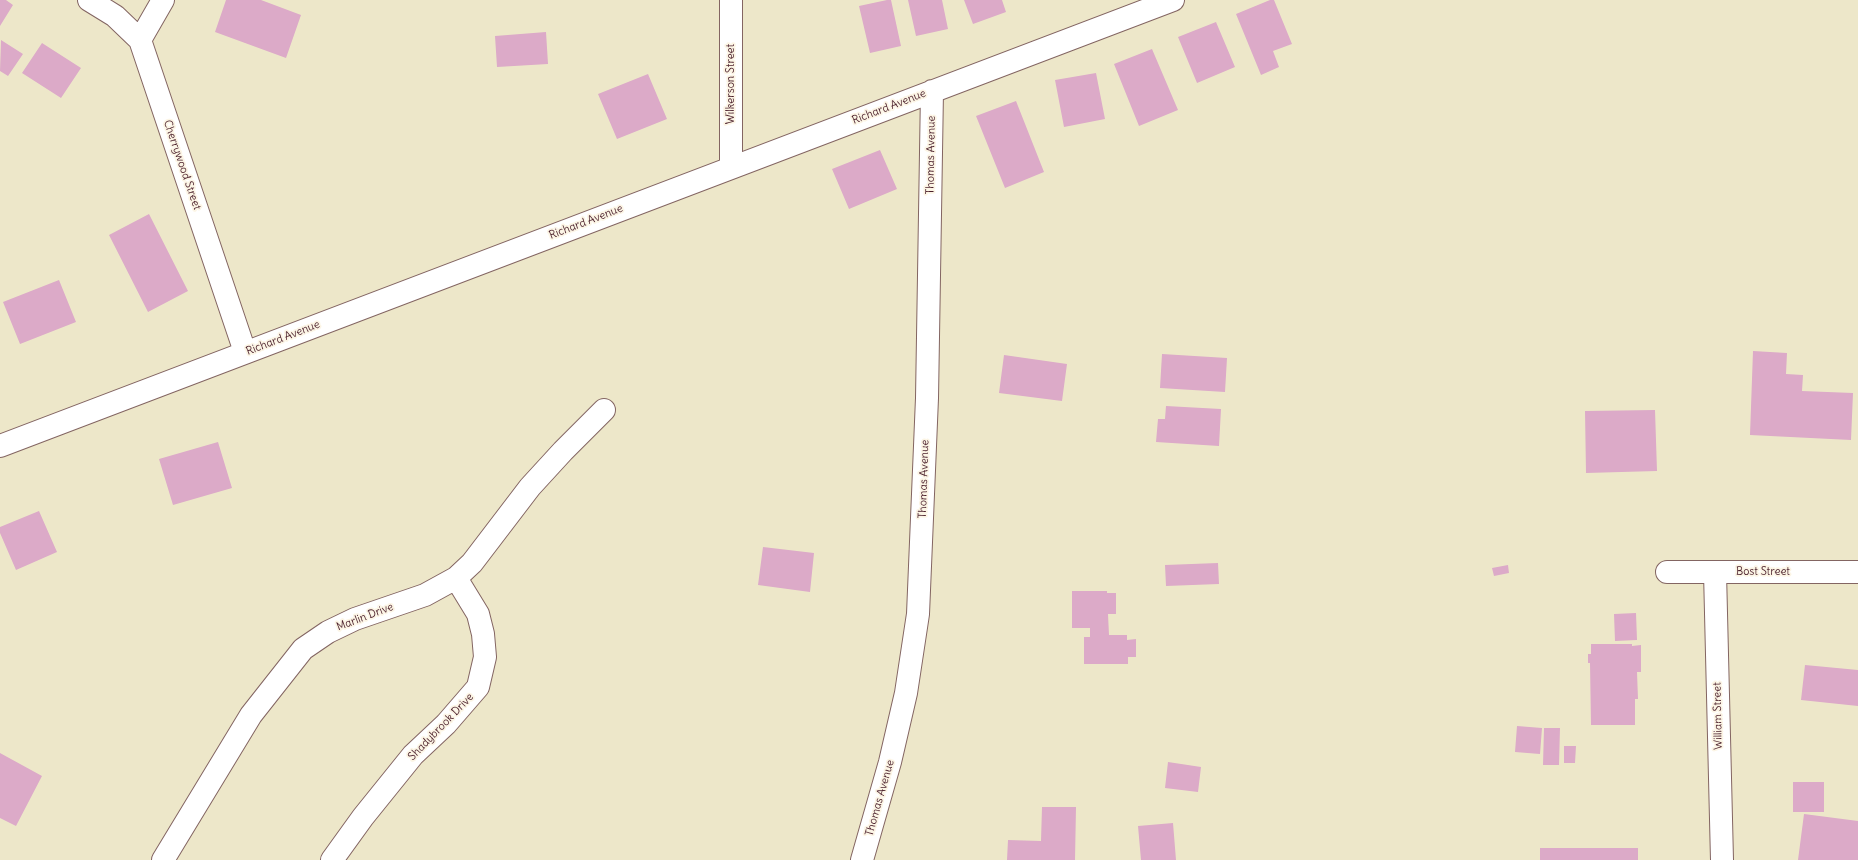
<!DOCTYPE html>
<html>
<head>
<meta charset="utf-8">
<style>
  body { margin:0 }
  canvas { display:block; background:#ede7c9 }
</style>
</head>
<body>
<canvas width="1858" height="860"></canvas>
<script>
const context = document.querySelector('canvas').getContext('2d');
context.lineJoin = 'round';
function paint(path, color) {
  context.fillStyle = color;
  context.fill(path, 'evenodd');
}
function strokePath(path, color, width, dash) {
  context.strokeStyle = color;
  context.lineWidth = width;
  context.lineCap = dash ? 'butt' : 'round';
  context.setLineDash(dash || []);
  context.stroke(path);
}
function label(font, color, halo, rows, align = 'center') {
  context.font = font + ' Delius,sans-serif';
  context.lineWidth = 3.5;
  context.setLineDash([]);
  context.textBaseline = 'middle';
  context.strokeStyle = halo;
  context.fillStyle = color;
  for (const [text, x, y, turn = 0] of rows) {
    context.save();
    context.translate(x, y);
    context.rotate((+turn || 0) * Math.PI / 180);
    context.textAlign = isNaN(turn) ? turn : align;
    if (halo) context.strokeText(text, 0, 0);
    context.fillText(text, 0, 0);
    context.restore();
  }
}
const building = new Path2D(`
  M0,0h6l7,5 -13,21z
  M226,0h35l40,15 -15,43 -71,-26z
  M887,0h4l10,46 -31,7 -11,-47z
  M908,0h34l6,29 -32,7z
  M964,0h38l4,12 -33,12z
  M1270,0h4l18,44 -19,7 6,16 -18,8 -25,-61z
  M1216,22l19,45 -38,16 -19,-46z
  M546,32l2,32 -51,3 -2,-31z
  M1,40l22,14 -15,22 -8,-5z
  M42,43l39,25 -20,30 -39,-25z
  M1152,49l26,61 -39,16 -25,-62z
  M1096,73l9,46 -41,8 -9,-47z
  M648,74l19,45 -50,20 -19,-45z
  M1016,101l28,71 -39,16 -29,-72z
  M880,150l17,39 -48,20 -17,-40z
  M149,214l39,77 -40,21 -39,-77z
  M59,280l17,42 -56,22 -17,-42z
  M1753,351l34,2 -1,21 17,1 -1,16 51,2 -2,47 -101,-5z
  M1162,354l65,4 -2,34 -65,-4z
  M1004,355l63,9 -5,37 -63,-8z
  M1166,406l55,3 -2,37 -63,-4 2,-23h7z
  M1655,410l2,61 -71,2 -1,-62z
  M218,442l14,46 -59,17 -14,-46z
  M39,511l18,41 -41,18 -16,-37v-6z
  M763,547l51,6 -4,39 -52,-7z
  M1218,563l1,21 -53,2 -1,-21z
  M1508,565l1,8 -15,3 -2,-8z
  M1072,591h35v2h9v21h-8l1,21h18v5l9,-1v18h-8v7h-44v-27h6v-9h-18z
  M1636,613l1,27 -22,1 -1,-27z
  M1591,644h41v2l9,-1v27h-4l1,27h-3v26h-44l-1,-62h-2v-9h3z
  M1805,665l53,5v36l-57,-6z
  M1517,726l25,2 -2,26 -25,-2z
  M1544,728h16l-1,37h-16z
  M1564,746h12l-1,17h-11z
  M0,753l42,23 -26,50 -16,-8z
  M1168,762l33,5 -3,25 -33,-4z
  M1793,782h31v30h-31z
  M1042,807h34l-1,53h-68l1,-20 33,1z
  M1804,814l54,7v39h-60z
  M1173,823l3,37h-35l-3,-34z
  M1540,848h98v12h-98z`);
const minor = new Path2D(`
  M89,0l26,16 25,24 105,312
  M731,0v167
  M140,40l23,-40
  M0,446l1173,-446
  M1667,572h191
  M1715,572l7,288
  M163,860l88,-145 52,-66 25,-17 27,-13 70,-24 31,-17 16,-15 58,-76 33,-36 41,-41
  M332,860l31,-43 50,-62 33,-31 32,-37 7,-30 -2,-23 -5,-20 -22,-36
  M862,860l28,-98 16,-69 12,-79 9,-216 5,-307`);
const streetNames = [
  ["Wilkerson Street",731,84,-90],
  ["Richard Avenue",889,107,-21],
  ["Thomas Avenue",931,155,-89],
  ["Cherrywood Street",182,165,71],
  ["Richard Avenue",586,222,-21],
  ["Richard Avenue",283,338,-21],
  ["Thomas Avenue",924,479,-88],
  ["Bost Street",1763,572],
  ["Marlin Drive",365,617,-21],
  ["William Street",1718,716,-91],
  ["Shadybrook Drive",441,727,-46],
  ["Thomas Avenue",880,798,-74]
];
paint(building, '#dcaac8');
strokePath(minor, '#836562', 24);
strokePath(minor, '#fff', 22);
label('11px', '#4a1f2b', '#fcf5e5', streetNames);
</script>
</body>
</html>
